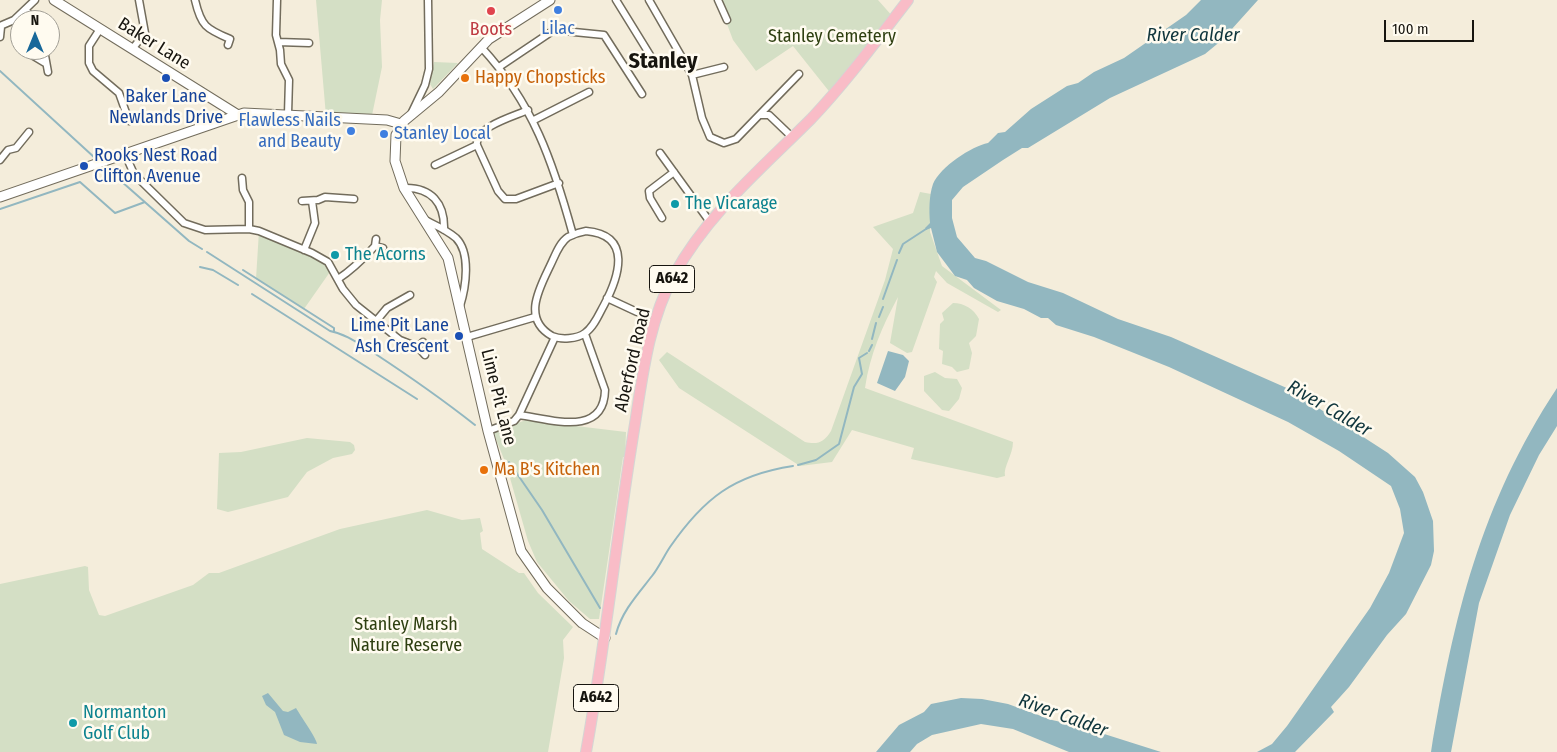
<!DOCTYPE html>
<html>
<head>
<meta charset="utf-8">
<style>
  body { margin:0 }
  #map { position:relative; width:1557px; height:752px; overflow:hidden; background:#f4eddb; font-family:"Fira Sans Condensed",sans-serif }
  canvas { display:block }
  .north { position:absolute; left:10px; top:10px; width:50px; height:50px; box-sizing:border-box; background:#fffbf0; border:1px solid #a29f96; border-radius:50%; rotate:0deg; font-size:14px; font-weight:700; line-height:20px; text-align:center; color:#17150f }
  .north::after { content:''; display:block; margin:auto; width:18px; height:22px; background:#18689a; clip-path:polygon(50% 0,100% 100%,50% 72%,0 100%) }
  .scale { position:absolute; left:1384px; top:20px; width:90px; height:22px; box-sizing:border-box; border:2px solid #17150f; border-top:0; padding-left:6px; font-size:15px; line-height:18px; white-space:nowrap; color:#17150f; -webkit-text-stroke:4px #fffbf0; paint-order:stroke }
</style>
</head>
<body>
<div id="map">
<canvas width="1557" height="752"></canvas>
<div class="north">N</div>
<div class="scale">100 m</div>
</div>
<script>
const context = document.querySelector('canvas').getContext('2d');
context.lineJoin = 'round';
function paint(path, color) {
  context.fillStyle = color;
  context.fill(path, 'evenodd');
}
function strokePath(path, color, width, dash) {
  context.strokeStyle = color;
  context.lineWidth = width;
  context.lineCap = dash ? 'butt' : 'round';
  context.setLineDash(dash || []);
  context.stroke(path);
}
function label(font, color, halo, rows, align = 'center') {
  context.font = font + ' "Fira Sans Condensed",sans-serif';
  context.lineWidth = 5;
  context.setLineDash([]);
  context.textBaseline = 'middle';
  context.strokeStyle = halo;
  context.fillStyle = color;
  for (const [text, x, y, turn = 0] of rows) {
    context.save();
    context.translate(x, y);
    context.rotate((+turn || 0) * Math.PI / 180);
    context.textAlign = isNaN(turn) ? turn : align;
    if (halo) context.strokeText(text, 0, 0);
    context.fillText(text, 0, 0);
    context.restore();
  }
}
const green = new Path2D(`
  M316,0h66l-2,20 2,47 -11,53 -45,-4z
  M718,0h160l16,18 -62,77 -39,-49 -37,25 -23,-31z
  M434,62l24,1 -25,26 -3,-5z
  M920,192l11,2 -1,38 12,34 59,44 -3,2 -51,-29 -11,-12 -2,6 3,5 -25,70 -5,1 -17,-10 8,-46c-16,30 -28,57 -33,91l148,54c0,13 -10,25 -8,34l-8,2 -86,-19 3,-11 -62,-18 -20,32 -32,4 -121,-78 -20,-28 8,-8 138,90c13,3 19,0 26,-11l54,-151 8,-31 -20,-22 40,-14z
  M259,231l53,22 20,16 -28,40 -48,-30z
  M953,303c11,0 21,6 26,16l-3,17 -7,7 3,10 -3,16 -12,3 -5,-5 -10,-3 1,-13 -4,-2 1,-25 4,-4 -2,-7z
  M935,372l10,6 12,1 5,9 -3,11 -10,12 -7,-1 -18,-19v-15z
  M526,420l100,12 -1,25h-2l-24,162h-9l-21,-18 -32,-39 -9,-21 -22,-77 -13,-32z
  M307,438l43,4 4,3 1,5 -3,4 -19,4 -26,14 -19,25 -60,15 -11,-3 2,-56 22,-1z
  M427,510l35,10 18,-2 3,13 -3,2 2,16 37,24h5l14,20 35,34 -10,13 1,18 -16,94h-548v-168l85,-18 3,1 1,23 10,25 6,1 88,-31 16,-12h10l121,-44z`);
const water = new Path2D(`
  M1201,0h57l-36,40 -17,14 -95,44 -82,50h-6l-19,12 -40,27 -11,13v18l5,19 18,21 11,3 42,21 35,11 55,26 53,18 118,52 99,64 27,24 8,15 10,29 1,30 -3,14 -25,49 -19,21 -38,52 -18,20 3,5 -39,40h-38l15,-8 15,-18 83,-118 19,-35 15,-40 -4,-24 -9,-23 -52,-35 -51,-29 -119,-55 -75,-30 -38,-12 -8,-7h-7l-17,-9 -27,-8 -23,-13 -7,-8 -12,-4 -18,-24 -6,-24 -5,2 -1,-2 5,-5c-1,-13 -1,-27 3,-39 7,-17 39,-38 55,-41l10,-10 7,-1 26,-23 36,-23 11,-3 16,-11 30,-14 62,-43z
  M888,351l15,4 6,6 -4,16 -10,14 -18,-8z
  M1557,388v38l-18,29 -29,60 -31,88 -28,149h-20c23,-136 49,-247 126,-364z
  M268,693l15,18 5,1 8,-4c4,7 21,31 21,36l-17,-2 -16,-7 -9,-23 -9,-7 -4,-9z
  M961,698l21,1 26,5 44,16 27,6 82,26h-92l-56,-23 -32,-5 -49,11 -15,9 -7,8h-34l23,-27 25,-13 7,-8z`);
const stream = new Path2D(`
  M0,71l95,87
  M113,174l76,67 13,8
  M0,209l80,-27 35,31 30,-11
  M207,252l123,79c16,3 29,13 44,22 35,23 68,46 101,72
  M899,253l4,-9 23,-15
  M200,267l13,3 25,15
  M243,270l91,58v4
  M252,294l165,105
  M883,299l14,-39
  M879,317l4,-10
  M872,339l4,-16
  M869,351l3,-6
  M509,462l33,48 58,98
  M798,465l18,-5 23,-16 15,-57 8,-13 -3,-16 8,-5
  M616,634c6,-23 22,-40 36,-58 7,-9 12,-20 18,-29 34,-49 64,-72 123,-81`);
const street = new Path2D(`
  M195,0c6,26 11,29 35,39l-2,6
  M277,0l-1,35 4,15 1,14 8,16 -1,34
  M616,0l34,55 -10,6
  M649,0l43,75 10,43 8,19 14,6 12,-4 63,-65
  M718,0l9,20
  M26,10l7,10
  M0,26l14,-6 21,-20
  M100,29l-11,17v17l4,8 26,22 10,28
  M0,37l1,-10
  M278,42l31,1
  M481,47c52,56 72,115 92,188
  M133,48l12,-15 -6,-33
  M44,50l4,22
  M30,54l15,9
  M499,67l55,-37 50,5 38,59
  M692,75l32,-8
  M528,110c-13,6 -54,17 -51,35l21,46 7,8h11l43,-16
  M412,112l13,-27 4,-16 -1,-69
  M760,115h9l23,22
  M113,116l13,-4
  M534,120l55,-28
  M660,153l50,69
  M125,154l9,20 50,49 21,7 44,-1 10,2 53,22 16,9 15,27 13,16 44,35 18,7
  M0,160l8,-10 8,-2 13,-16
  M435,165l42,-20
  M242,178l1,12 6,12v27
  M404,188c27,-1 41,15 40,42
  M302,201l16,-1 7,-3 29,2
  M662,218l-12,-20 -1,-7 25,-19
  M425,220c10,5 22,10 31,18 15,15 10,49 4,68
  M586,231c47,4 33,46 18,74 -5,9 -10,22 -19,28 -8,6 -24,7 -33,3 -30,-17 -13,-47 -2,-70 5,-10 9,-23 18,-29 6,-3 12,-5 18,-6z
  M376,239l-1,7 8,2
  M304,250l11,-27 -3,-22
  M338,279c14,-9 26,-21 37,-33
  M607,298l30,14
  M377,320l10,-12 23,-13
  M467,337l68,-20
  M423,342l-5,5 7,8
  M519,415c31,4 85,23 86,-25l-20,-56
  M488,431l26,-10 5,-6 36,-78`);
const secondary = new Path2D(`
  M54,0l184,115
  M550,0l-61,39 -50,53 -35,29 -8,14 -1,26 9,27 44,70 40,173 33,120 26,37 35,35 23,15
  M0,197l244,-84 143,7 14,4`);
const primary = new Path2D(`
  M586,752c19,-105 30,-211 47,-316 9,-54 14,-112 41,-161 34,-62 88,-107 137,-156 35,-37 66,-79 97,-119`);
const markers = [
  [558,10,5,"#3f7fe0"],
  [491,11,5,"#e0444e"],
  [166,78,5,"#1a4fb4"],
  [465,78,5,"#e8710a"],
  [351,131,5,"#3f7fe0"],
  [384,134,5,"#3f7fe0"],
  [84,166,5,"#1a4fb4"],
  [675,204,5,"#0f9aa8"],
  [335,255,5,"#0f9aa8"],
  [459,336,5,"#1a4fb4"],
  [484,470,5,"#e8710a"],
  [73,723,5,"#0f9aa8"]
];
const shields = [
  [672,279,45],
  [596,698,45]
];
const shieldNames = [
  ["A642",672,279],
  ["A642",596,698]
];
const shopNames = [
  ["Lilac",558,29],
  ["Flawless Nails",341,121,"right"],
  ["and Beauty",341,142,"right"],
  ["Stanley Local",394,134,"left"]
];
const healthNames = [
  ["Boots",491,30]
];
const parkNames = [
  ["Stanley Cemetery",832,37],
  ["Stanley Marsh",406,625],
  ["Nature Reserve",406,646]
];
const streetNames = [
  ["Baker Lane",154,44,32],
  ["Aberford Road",633,360,-77],
  ["Lime Pit Lane",498,397,76]
];
const foodNames = [
  ["Happy Chopsticks",475,78],
  ["Ma B's Kitchen",494,470]
];
const transitNames = [
  ["Baker Lane",166,97],
  ["Newlands Drive",166,118],
  ["Rooks Nest Road",94,156,"left"],
  ["Clifton Avenue",94,177,"left"],
  ["Lime Pit Lane",449,326,"right"],
  ["Ash Crescent",449,347,"right"]
];
const cultureNames = [
  ["The Vicarage",685,204],
  ["The Acorns",345,255],
  ["Normanton",83,713],
  ["Golf Club",83,734]
];
const waterNames = [
  ["River Calder",1193,36],
  ["River Calder",1329,409,30],
  ["River Calder",1063,716,20]
];
const districtNames = [
  ["Stanley",663,62]
];
paint(green, '#d4dfc5');
paint(water, '#92b7c0');
strokePath(stream, '#92b7c0', 2);
strokePath(street, '#726c5c', 9);
strokePath(secondary, '#726c5c', 11);
strokePath(primary, '#d5d5d4', 12);
strokePath(street, '#fff', 6);
strokePath(secondary, '#fff', 9);
strokePath(primary, '#f9bcc7', 10);
for (const [x, y, r, color] of markers) {
  const dot = new Path2D();
  dot.arc(x, y, r, 0, 2 * Math.PI);
  context.fillStyle = color;
  context.fill(dot);
  strokePath(dot, '#fffbf0', 2);
}
for (const [x, y, w] of shields) {
  const box = new Path2D();
  box.roundRect(x - w / 2, y - 13.5, w, 27, 4);
  context.fillStyle = '#fffbf0';
  context.fill(box);
  strokePath(box, '#17150f', 1);
}
label('bold 16px', '#17150f', null, shieldNames);
label('18px', '#366cbe', '#fffbf0', shopNames);
label('18px', '#be3a42', '#fffbf0', healthNames);
label('18px', '#2e3f10', '#fffbf0', parkNames);
label('18px', '#17150f', '#fffbf0', streetNames);
label('18px', '#c56008', '#fffbf0', foodNames, 'left');
label('18px', '#164399', '#fffbf0', transitNames);
label('18px', '#0d838f', '#fffbf0', cultureNames, 'left');
label('italic 19px', '#0f353c', '#fffbf0', waterNames);
label('bold 22px', '#17150f', '#fffbf0', districtNames);
</script>
</body>
</html>
